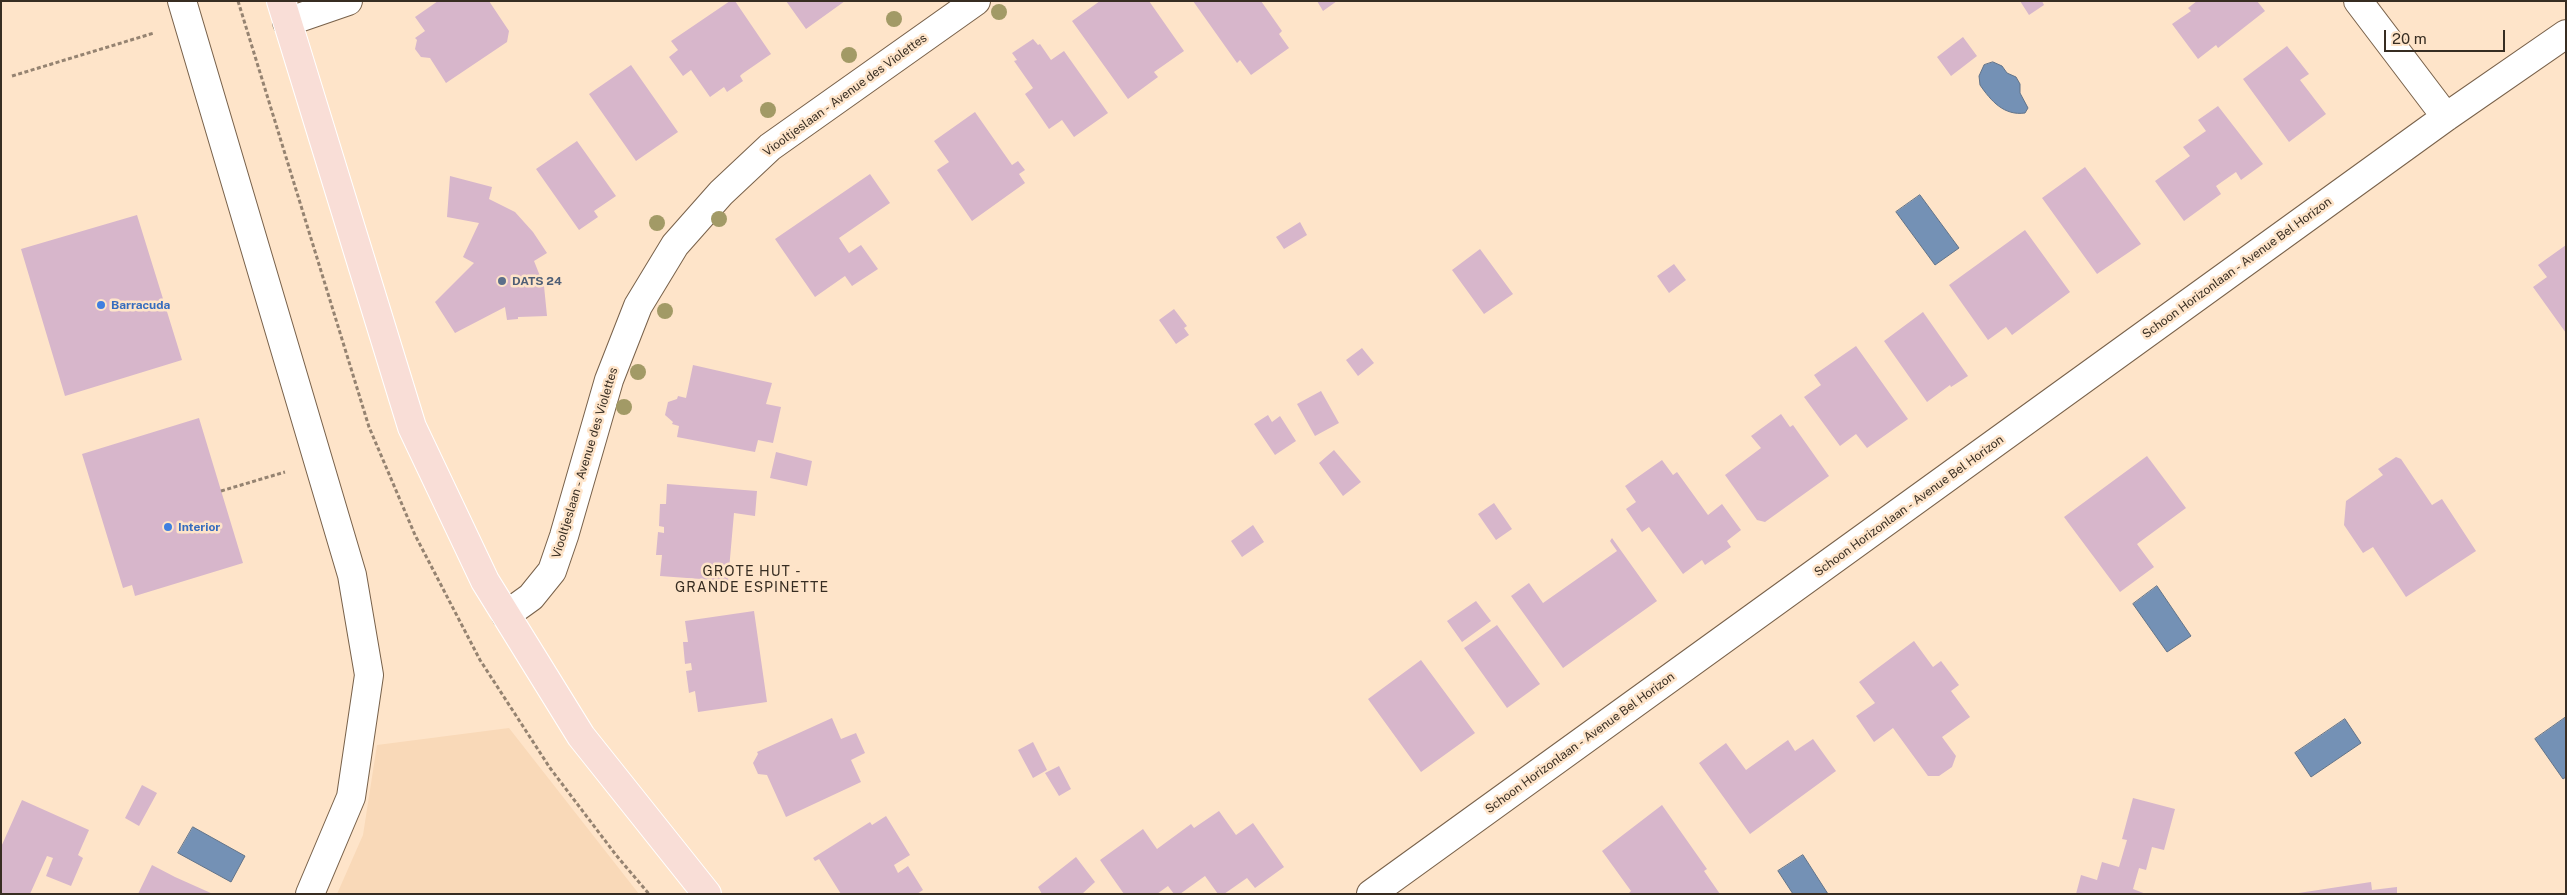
<!DOCTYPE html>
<html>
<head>
<meta charset="utf-8">
<style>
  body { margin:0 }
  #map { position:relative; width:2567px; height:895px; overflow:hidden; background:#fee4c9; font-family:"Public Sans",sans-serif }
  canvas { display:block }
  .frame { position:absolute; inset:0; border:2px solid #372d22; pointer-events:none }
  .scale { position:absolute; left:2384px; top:30px; width:121px; height:22px; box-sizing:border-box; border:2px solid #372d22; border-top:0; padding-left:6px; font-size:15px; line-height:18px; white-space:nowrap; color:#372d22; -webkit-text-stroke:4px #fee4c9; paint-order:stroke }
</style>
</head>
<body>
<div id="map">
<canvas width="2567" height="895"></canvas>
<div class="frame"></div>
<div class="scale">20 m</div>
</div>
<script>
const context = document.querySelector('canvas').getContext('2d');
context.lineJoin = 'round';
function paint(path, color) {
  context.fillStyle = color;
  context.fill(path, 'evenodd');
}
function strokePath(path, color, width, dash) {
  context.strokeStyle = color;
  context.lineWidth = width;
  context.lineCap = dash ? 'butt' : 'round';
  context.setLineDash(dash || []);
  context.stroke(path);
}
function label(font, color, halo, rows, align = 'center') {
  context.font = font + ' "Public Sans",sans-serif';
  context.lineWidth = 5;
  context.setLineDash([]);
  context.textBaseline = 'middle';
  context.strokeStyle = halo;
  context.fillStyle = color;
  for (const [text, x, y, turn = 0] of rows) {
    context.save();
    context.translate(x, y);
    context.rotate((+turn || 0) * Math.PI / 180);
    context.textAlign = isNaN(turn) ? turn : align;
    if (halo) context.strokeText(text, 0, 0);
    context.fillText(text, 0, 0);
    context.restore();
  }
}
const built = new Path2D(`
  M509,728l130,166h-302l26,-59 14,-90z`);
const water = new Path2D(`
  M1993,62l9,4 5,7 9,4 4,7v9l8,15 -3,5c-21,3 -34,-12 -45,-28l-1,-9 5,-11z
  M1920,195l39,53 -24,17 -39,-53z
  M2157,586l34,50 -24,16 -34,-48z
  M2566,717v60l-3,2 -28,-40z
  M2345,719l16,24 -50,34 -16,-24z
  M193,827l52,29 -14,26 -53,-29z
  M1803,855l25,39h-35l-15,-23z`);
const building = new Path2D(`
  M438,1h51l20,30 -2,11 -61,41 -16,-25 -9,-1 -6,-8 2,-9 -2,-2 10,-7 -10,-14z
  M730,1h5l36,53 -29,20 -2,2 3,5 -16,11 -3,-5 -14,10 -19,-27 -8,6 -14,-19 9,-7 -7,-9z
  M786,1h59l-39,28z
  M1100,1h49l35,50 -30,21 4,5 -30,22 -56,-78z
  M1193,1h68l21,30 -3,3 10,14 -38,27 -11,-15 -3,3z
  M1317,1h20l-14,10z
  M2020,1h22l2,4 -15,10z
  M2197,1h60l8,10 -47,37 -2,-3 -18,14 -26,-35 19,-13 -3,-3z
  M1963,37l14,19 -26,20 -14,-19z
  M1033,39l5,6 2,-1 11,16 13,-9 44,62 -34,24 -12,-17 -13,9 -24,-35 8,-6 -19,-27 3,-1 -5,-7z
  M2287,46l22,28 -9,6 26,34 -37,28 -46,-63z
  M631,65l47,67 -42,29 -47,-67z
  M2218,106l45,58 -22,16 -5,-8 -20,14 5,8 -37,27 -29,-40 35,-25 -7,-9 23,-16 -8,-11z
  M975,112l37,53 6,-4 7,9 -6,4 6,9 -53,38 -35,-51 12,-8 -15,-21z
  M577,141l39,55 -22,15 4,6 -19,13 -43,-61z
  M2085,167l56,77 -44,30 -55,-76z
  M870,174l20,29 -51,35 10,15 12,-8 17,24 -26,17 -7,-10 -30,21 -40,-58z
  M450,176l42,11 -3,12 26,13 18,20 14,21 -13,8 10,25 3,30 -29,1v2l-11,1 -2,-13 -50,26 -20,-31 39,-39 -11,-6 16,-34 -32,-6z
  M137,215l45,145 -117,36 -44,-147z
  M1300,222l7,13 -23,14 -8,-12z
  M2025,230l45,62 -58,43 -6,-8 -18,13 -39,-55z
  M2566,245v88l-33,-46 14,-10 -9,-12z
  M1480,249l33,45 -29,20 -32,-44z
  M1674,264l12,16 -17,13 -12,-17z
  M1174,309l13,17 -3,2 5,7 -13,9 -17,-24z
  M1923,312l45,64 -17,11 -1,-2 -23,17 -43,-61z
  M1856,346l52,73 -41,29 -11,-14 -16,12 -36,-49 17,-12 -7,-10z
  M1362,348l12,15 -16,13 -12,-16z
  M693,365l79,18 -6,21 15,3 -8,36 -15,-3 -3,12 -78,-15 2,-11 -7,-2 1,-2 -8,-7 3,-13 9,-3 1,-3 8,2z
  M1321,391l18,32 -24,13 -18,-32z
  M1781,414l9,13 3,-2 36,51 -64,46 -8,-2 -32,-45 36,-27 -10,-12z
  M1268,415l4,7 8,-6 16,25 -21,14 -21,-31z
  M199,418l44,145 -108,33 -3,-11 -9,3 -41,-134z
  M1334,450l27,32 -18,14 -24,-33z
  M776,452l36,9 -5,25 -37,-8z
  M2147,456l39,52 -49,36 17,23 -34,25 -56,-75z
  M2396,457l5,2 31,46 10,-6 34,52 -70,46 -33,-50 -10,6 -19,-28 2,-24 37,-26 -5,-6z
  M1662,460l11,15 4,-3 31,43 14,-11 19,26 -14,11 4,6 -26,18 -3,-5 -19,14 -34,-47 -7,5 -16,-23 10,-7 -11,-16z
  M667,484l90,7 -2,25 -21,-3 -6,68 -68,-5 2,-21h-6l2,-23 6,1v-6l-5,-1 1,-22h6z
  M1494,503l18,26 -16,11 -18,-26z
  M1253,525l11,17 -22,15 -11,-16z
  M1612,538l45,63 -94,67 -52,-72 18,-13 14,20 74,-52 -7,-10z
  M1476,601l15,20 -29,21 -15,-21z
  M754,611l13,91 -69,10 -3,-21 -6,2 -3,-22 6,-1 -1,-7 -6,1 -2,-22h5l-3,-21z
  M1497,625l43,59 -33,24 -43,-60z
  M1914,641l19,26 8,-6 18,24 -8,6 19,26 -28,20 14,19 -4,11 -13,9h-11l-35,-48 -19,14 -18,-26 19,-13 -16,-21z
  M1421,660l54,73 -54,39 -53,-73z
  M832,718l9,21 15,-6 9,20 -14,7 10,22 -75,35 -19,-42 -9,-1 -5,-11 5,-9 -1,-2z
  M1813,739l23,32 -86,63 -51,-71 27,-20 20,27 42,-30 7,11z
  M1033,742l14,28 -14,8 -15,-28z
  M1059,766l12,23 -12,7 -14,-23z
  M142,785l15,8 -18,33 -14,-8z
  M2133,798l42,11 -11,41 -12,-3 -6,23 -7,-2 -6,21 13,5h-70l5,-19 16,5 5,-18 17,5 8,-27 -5,-1z
  M22,800l67,30 -11,25 5,3 -12,28 -25,-10 7,-18 -6,-2 -17,38h-29v-47z
  M1662,805l45,64 -3,2 16,23h-92l3,-3 -29,-40z
  M1219,811l17,24 17,-12 31,44 -29,21 -8,-10 -23,16h-6l-13,-18 -25,18h-6l-6,-8 -11,8h-33l-24,-34 43,-31 14,20 34,-25 3,4z
  M886,816l24,39 -16,10 4,8 10,-7 15,24 -6,4h-76l-22,-35 -4,2 -2,-3 57,-36 2,3z
  M1076,857l19,25 -13,12h-40l-4,-7z
  M152,865l23,12 38,17h-75z
  M2371,882l1,8 25,-3v7h-105z`);
const path = new Path2D(`
  M238,1l131,426 46,108 65,125 70,108 66,87 33,39
  M12,76l142,-43
  M221,491l64,-19`);
const minor = new Path2D(`
  M182,1l170,574 17,100 -18,122 -41,97
  M2358,1l88,116
  M287,22l61,-21
  M506,615l25,-18 21,-26 12,-35 45,-156 29,-74 37,-61 46,-52 49,-46 206,-146
  M1371,894l1075,-777 120,-83`);
const major = new Path2D(`
  M281,1l131,426 73,154 96,155 126,158`);
const trees = [
  [999,12],
  [894,19],
  [849,55],
  [768,110],
  [719,219],
  [657,223],
  [665,311],
  [638,372],
  [624,407]
];
const markers = [
  [502,281,5,"#5c6f8a"],
  [101,305,5,"#3f7fe0"],
  [168,527,5,"#3f7fe0"]
];
const streetNames = [
  ["Viooltjeslaan - Avenue des Violettes",845,95,-36],
  ["Schoon Horizonlaan - Avenue Bel Horizon",2237,268,-36],
  ["Viooltjeslaan - Avenue des Violettes",585,463,-73],
  ["Schoon Horizonlaan - Avenue Bel Horizon",1909,506,-36],
  ["Schoon Horizonlaan - Avenue Bel Horizon",1580,743,-36]
];
const serviceNames = [
  ["DATS 24",512,281]
];
const shopNames = [
  ["Barracuda",111,305],
  ["Interior",178,527]
];
const neighbourhoodNames = [
  ["GROTE HUT -",752,572],
  ["GRANDE ESPINETTE",752,588]
];
paint(built, '#f9d9b8');
paint(water, '#7491b5');
strokePath(water, '#627389', 1);
paint(building, '#d7b6cb');
strokePath(minor, '#78614a', 30);
strokePath(major, '#fff', 30);
strokePath(path, '#958371', 3, [4, 2.5]);
strokePath(minor, '#fff', 28);
strokePath(major, '#f9ded7', 28);
context.fillStyle = '#a29a66';
for (const [x, y] of trees) {
  context.beginPath();
  context.arc(x, y, 8, 0, 2 * Math.PI);
  context.fill();
}
for (const [x, y, r, color] of markers) {
  const dot = new Path2D();
  dot.arc(x, y, r, 0, 2 * Math.PI);
  context.fillStyle = color;
  context.fill(dot);
  strokePath(dot, '#fee4c9', 2);
}
label('12px', '#372d22', '#fee4c9', streetNames);
label('bold 12px', '#4e5e75', '#fee4c9', serviceNames, 'left');
label('bold 12px', '#366cbe', '#fee4c9', shopNames, 'left');
context.letterSpacing = '1px';
label('14px', '#372d22', '#fee4c9', neighbourhoodNames);
context.letterSpacing = '0px';
</script>
</body>
</html>
